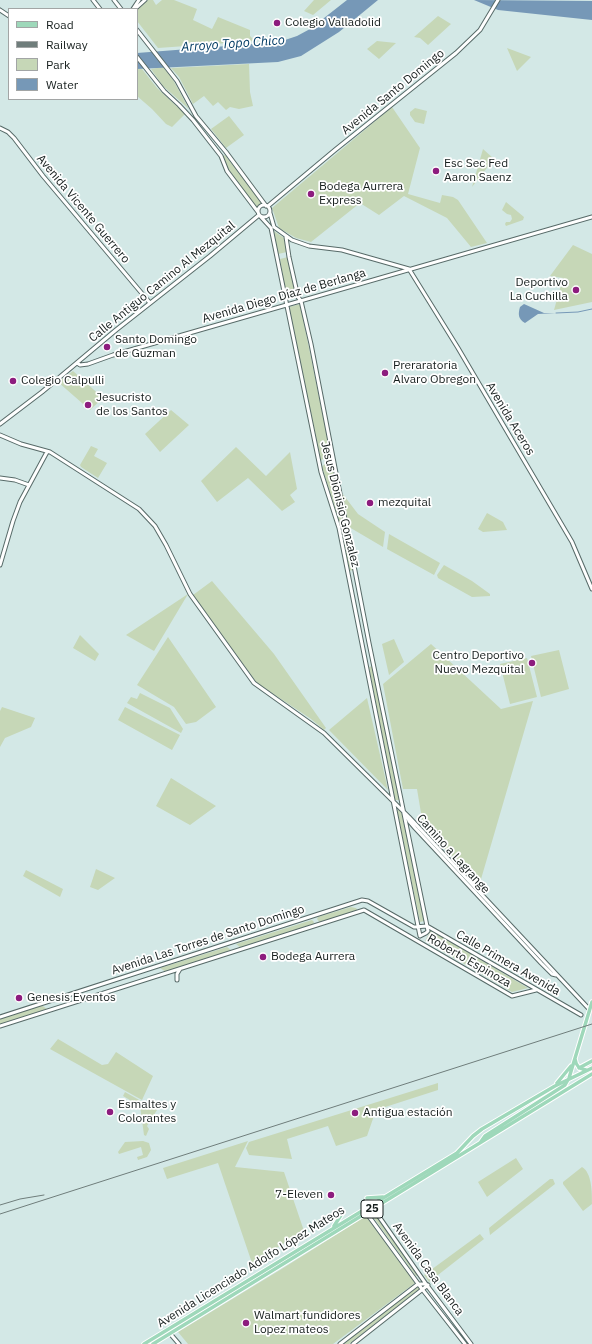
<!DOCTYPE html>
<html>
<head>
<meta charset="utf-8">
<style>
  body { margin:0 }
  #map { position:relative; width:592px; height:1344px; overflow:hidden; background:#d3e8e6; font-family:"IBM Plex Sans",sans-serif }
  canvas { display:block }
  .legend { position:absolute; left:8px; top:8px; width:130px; height:92px; box-sizing:border-box; background:#fff; border:1px solid #a2a5a5; margin:0; padding:5px 7px; list-style:none; font-size:12px; color:#161e1d }
  .legend li { display:flex; align-items:center; gap:8px; height:20px }
  .legend b { width:20px; border:1px solid #a2a5a5 }
</style>
</head>
<body>
<div id="map">
<canvas width="592" height="1344"></canvas>
<ul class="legend">
<li><b style="height:5px;background:#9ed8ba"></b>Road</li>
<li><b style="height:5px;background:#6f7d7b"></b>Railway</li>
<li><b style="height:11px;background:#c6d7b7"></b>Park</li>
<li><b style="height:11px;background:#7698b7"></b>Water</li>
</ul>
</div>
<script>
const context = document.querySelector('canvas').getContext('2d');
context.lineJoin = 'round';
function paint(path, color) {
  context.fillStyle = color;
  context.fill(path, 'evenodd');
}
function strokePath(path, color, width, dash) {
  context.strokeStyle = color;
  context.lineWidth = width;
  context.lineCap = dash ? 'butt' : 'round';
  context.setLineDash(dash || []);
  context.stroke(path);
}
function label(font, color, halo, rows, align = 'center') {
  context.font = font + ' "IBM Plex Sans",sans-serif';
  context.lineWidth = 3.5;
  context.setLineDash([]);
  context.textBaseline = 'middle';
  context.strokeStyle = halo;
  context.fillStyle = color;
  for (const [text, x, y, turn = 0] of rows) {
    context.save();
    context.translate(x, y);
    context.rotate((+turn || 0) * Math.PI / 180);
    context.textAlign = isNaN(turn) ? turn : align;
    if (halo) context.strokeText(text, 0, 0);
    context.fillText(text, 0, 0);
    context.restore();
  }
}
const green = new Path2D(`
  M148,0h5l3,5 6,-5h12l23,9 -4,11 19,9 6,-12 32,13v6l5,5 -97,7 -21,-27v-11z
  M314,0h17l-18,15 -9,-4z
  M438,16l13,8 -23,21 -8,-7 -6,-1z
  M377,41l19,2 -17,16 -12,-10z
  M507,48l24,9 -14,14z
  M249,64l1,28 3,14 -14,3 -9,-2 -4,3 -8,-8 -5,4 -9,-10 -11,8 -14,-27 -8,-9z
  M163,67l9,11 17,31 -26,-23 -12,-17z
  M137,69h5l15,19 28,26 -13,13 -6,-3 -14,-15 -15,-13z
  M392,107l28,41 -12,46 32,9 2,-8 11,2 5,3 29,43 -16,4 -24,-29 -43,-22 -25,19 -19,-12 -49,39 -15,-4 -17,-10 -7,-20z
  M415,108l12,3 -3,13 -9,-2 -5,-7v-3z
  M229,116l15,19 -18,13 -15,-19z
  M483,149l11,10 -22,28z
  M225,155l37,48 -5,5 -32,-43 -2,-9z
  M506,202l18,15 -1,3 -17,6 -1,-2 1,-2h4l2,-3 -1,-4 -4,-1 -5,-4z
  M274,231l10,7 3,14 -9,2z
  M573,245l19,9v48l-38,8 9,-32 -13,-2z
  M288,257l8,40 -9,3 -7,-41z
  M300,304l30,147 -9,10 -32,-154z
  M73,371l30,27 -13,12 -32,-28z
  M171,410l18,15 -29,27 -15,-18z
  M91,446l7,3 -4,7 13,7 -9,15 -17,-11 -1,-2z
  M236,447l30,29 24,-24 7,37 -7,6 5,7 -13,9 -34,-33 -31,24 -16,-21z
  M331,457l22,113 -4,1 -13,-60 -14,-44z
  M342,493l16,21 27,18 -2,15 -34,-20z
  M487,513l16,9 4,8 -24,2 -5,-3z
  M389,534l51,29 -6,12 -47,-26z
  M444,565l28,16 18,13v2l-18,1 -34,-19 -1,-3z
  M212,581l62,73 52,74 -2,2 -13,-11 -54,-36 -64,-88z
  M188,594l-34,57 -28,-16z
  M80,635l19,19 -4,7 -22,-13z
  M168,637l48,70 -20,15 -10,2 -12,-17 -37,-22z
  M394,639l10,23 -15,13 -7,-31z
  M431,644l70,65 32,-8 -54,185 -56,-61 -6,-36h-14l-20,-105z
  M559,650l10,39 -28,8 -10,-41z
  M527,658l10,39 -27,7 -10,-40z
  M373,666l27,134h-5l-26,-133z
  M140,693l30,15 13,21 -2,4 -54,-30 4,-6 6,2z
  M367,698l21,92 -59,-60z
  M2,707l33,11 -4,9 -26,11 -5,9v-36z
  M125,707l55,28 -8,15 -54,-30z
  M171,778l45,28 -26,19 -34,-19z
  M397,810h4l23,111 -4,1z
  M96,869l19,9 -17,12 -8,-3z
  M26,870l37,19 -3,8 -37,-21z
  M351,907l5,1 2,3 -38,12 -3,-4 1,-2z
  M312,920l2,2 -1,3 -72,23 -5,-4z
  M431,930l97,58 -16,4 -87,-51z
  M227,947l4,3 -1,2 -64,20 -6,-4z
  M40,1004l7,5 -47,15v-6z
  M58,1039l44,26 6,-1 8,-12 37,24 -11,24 -92,-51z
  M438,1083v7l-62,20 -9,26 -31,10 -8,-20 -41,13 5,20 -43,-4 -3,-7 3,-6z
  M125,1092l32,18 -10,16 2,3 -3,7 -2,-1 -4,-29 -17,-10z
  M143,1141l6,2 2,7 -4,7 -9,3 -1,-3 6,-2 -2,-8 -22,7 -1,-2 7,-10z
  M248,1141l-13,26 49,5 20,59 -52,32 -34,-100 -51,16 -4,-11z
  M516,1158l7,11 -36,28 -9,-15z
  M582,1167c10,6 10,25 10,37l-9,7 -20,-27v-2z
  M550,1179h3l2,5 -65,51 -1,-7z
  M374,1213l45,62 -3,1 -45,-62z
  M366,1216l49,67 -82,61h-145l-10,-12 102,-62z
  M480,1234l4,5 -55,43 -5,-7z
  M416,1286l4,2 -2,2 -69,54h-8z`);
const water = new Path2D(`
  M347,0h31l-39,32 -38,24 -23,6 -141,7v-16l142,-11 18,-6 13,-7z
  M474,0l118,1v19l-94,-10z
  M524,304l20,9h12l-18,1 -13,9c-7,-4 -7,-9 -5,-16z`);
const stream = new Path2D(`
  M556,313l22,-1 14,-3`);
const minor = new Path2D(`
  M93,0l7,9
  M114,0l7,9
  M133,9l6,-9
  M135,9l10,-9
  M0,10l9,6
  M137,30l40,51 19,35 30,36 40,54
  M137,57l27,34 15,14 14,15 28,36 6,15 31,41
  M0,128l8,4 6,6 29,38 107,127
  M258 211a6 6 0 1 1 12 0a6 6 0 1 1-12 0Z
  M268,206l67,-56 121,-97 24,-23 18,-30
  M270,213l4,14 18,13 17,6 33,4 67,19 49,79 114,194 20,47
  M260,216l11,12 50,244 18,56 81,408 6,-3 2,-2 -59,-288 -58,-299 -10,-43 -3,-4 -9,-40 -3,-20
  M77,363l3,2 8,-1 25,-9 479,-138
  M0,424l42,-32 74,-62 94,-74 49,-41
  M0,435l21,9 29,8 89,57 16,17 11,19 24,49 64,89 70,50 85,84 181,193
  M0,478l15,2 14,5
  M0,565l13,-44 7,-19 27,-50
  M407,816l2,5 6,7 126,135 11,11 4,1
  M427,926l154,89
  M177,980v-6l3,-5
  M0,1017l362,-117 6,1 46,26 13,-1
  M0,1026l364,-116 148,86 24,-6
  M373,1208l53,76 45,60
  M365,1211l57,78 43,55
  M167,1330l12,14
  M340,1344l78,-60h8
  M353,1344l75,-59`);
const major = new Path2D(`
  M575,1059c1,7 4,10 11,11
  M579,1068l13,-7
  M557,1083l14,-17
  M480,1143l5,-7 80,-51 4,-7 23,-76
  M367,1198l16,-1
  M334,1226l9,-14
  M144,1344l313,-191 16,-17 9,-7 73,-43 37,-18
  M153,1344l439,-270`);
const rail = new Path2D(`
  M0,1205l20,-6 24,-4
  M0,1214l592,-190`);
const markers = [
  [277,23,4,"#8d1c7e"],
  [436,171,4,"#8d1c7e"],
  [311,194,4,"#8d1c7e"],
  [576,290,4,"#8d1c7e"],
  [107,347,4,"#8d1c7e"],
  [385,373,4,"#8d1c7e"],
  [13,381,4,"#8d1c7e"],
  [88,405,4,"#8d1c7e"],
  [370,503,4,"#8d1c7e"],
  [532,663,4,"#8d1c7e"],
  [263,957,4,"#8d1c7e"],
  [19,998,4,"#8d1c7e"],
  [110,1112,4,"#8d1c7e"],
  [355,1113,4,"#8d1c7e"],
  [331,1195,4,"#8d1c7e"],
  [246,1323,4,"#8d1c7e"]
];
const shields = [
  [372,1209,22]
];
const shieldNames = [
  ["25",372,1209]
];
const poiNames = [
  ["Colegio Valladolid",285,23],
  ["Esc Sec Fed",444,164],
  ["Aaron Saenz",444,178],
  ["Bodega Aurrera",319,187],
  ["Express",319,201],
  ["Deportivo",568,283,"right"],
  ["La Cuchilla",568,297,"right"],
  ["Santo Domingo",115,340],
  ["de Guzman",115,354],
  ["Preraratoria",393,366],
  ["Alvaro Obregon",393,380],
  ["Colegio Calpulli",21,381],
  ["Jesucristo",96,398],
  ["de los Santos",96,412],
  ["mezquital",378,503],
  ["Centro Deportivo",524,656,"right"],
  ["Nuevo Mezquital",524,670,"right"],
  ["Bodega Aurrera",271,957],
  ["Genesis Eventos",27,998],
  ["Esmaltes y",118,1105],
  ["Colorantes",118,1119],
  ["Antigua estación",363,1113],
  ["7-Eleven",323,1195,"right"],
  ["Walmart fundidores",254,1316],
  ["Lopez mateos",254,1330]
];
const streetNames = [
  ["Avenida Santo Domingo",393,92,-39],
  ["Avenida Vicente Guerrero",83,209,50],
  ["Calle Antiguo Camino Al Mezquital",162,282,-39],
  ["Avenida Diego Díaz de Berlanga",284,296,-16],
  ["Avenida Aceros",510,419,59],
  ["Jesus Dionisio Gonzalez",340,504,76],
  ["Camino a Lagrange",453,854,48],
  ["Avenida Las Torres de Santo Domingo",208,940,-18],
  ["Roberto Espinoza",469,961,30],
  ["Calle Primera Avenida",508,963,30],
  ["Avenida Licenciado Adolfo López Mateos",251,1267,-32],
  ["Avenida Casa Blanca",428,1269,54]
];
const waterNames = [
  ["Arroyo Topo Chico",233,44,-4]
];
paint(green, '#c6d7b7');
paint(water, '#7698b7');
strokePath(stream, '#7698b7', 1);
strokePath(minor, '#576a68', 5);
strokePath(major, '#fff', 5.5);
strokePath(minor, '#fff', 3);
strokePath(major, '#9ed8ba', 3.5);
strokePath(rail, '#6f7d7b', 1);
for (const [x, y, r, color] of markers) {
  const dot = new Path2D();
  dot.arc(x, y, r, 0, 2 * Math.PI);
  context.fillStyle = color;
  context.fill(dot);
  strokePath(dot, '#fff', 1.5);
}
for (const [x, y, w] of shields) {
  const box = new Path2D();
  box.roundRect(x - w / 2, y - 9, w, 18, 3);
  context.fillStyle = '#fff';
  context.fill(box);
  strokePath(box, '#161e1d', 1);
}
label('bold 11px', '#161e1d', null, shieldNames);
label('12px', '#161e1d', '#fff', poiNames, 'left');
label('12px', '#161e1d', '#fff', streetNames);
label('italic 13px', '#003b64', '#fff', waterNames);
</script>
</body>
</html>
